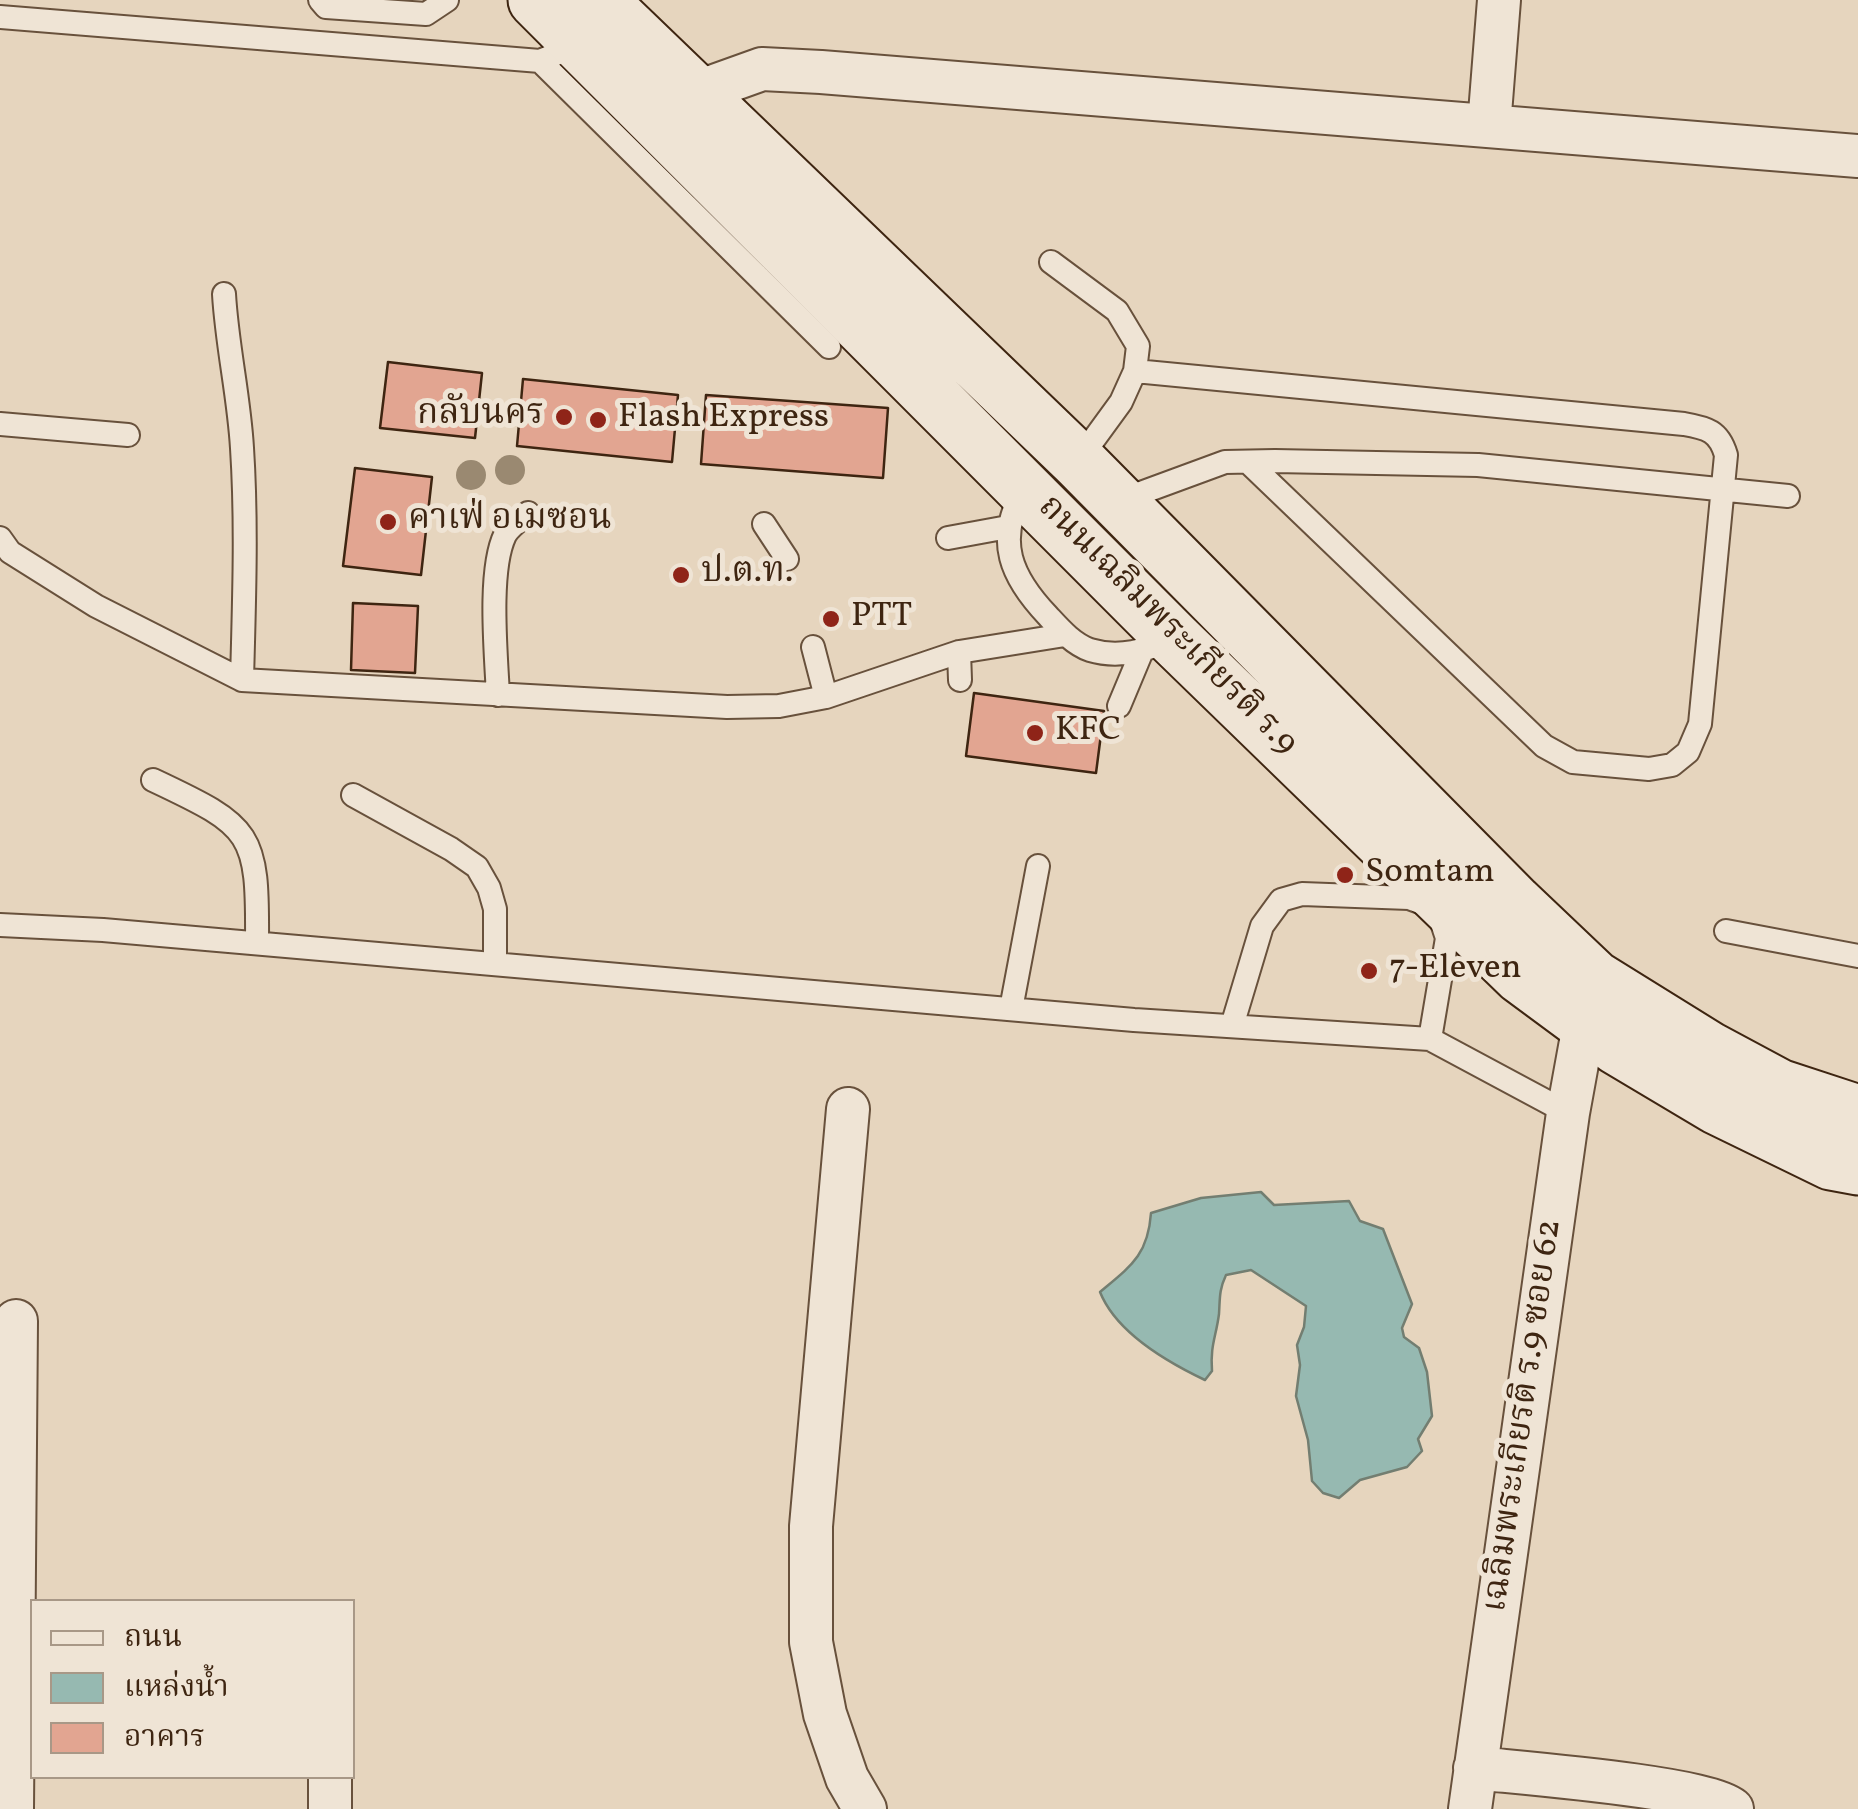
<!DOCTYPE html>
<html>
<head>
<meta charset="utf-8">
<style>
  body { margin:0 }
  #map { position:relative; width:1858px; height:1809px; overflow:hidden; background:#e6d5be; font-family:Vollkorn,"Noto Serif Thai",serif }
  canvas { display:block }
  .legend { position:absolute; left:30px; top:1599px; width:325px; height:180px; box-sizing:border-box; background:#efe4d5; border:2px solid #a89887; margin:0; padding:12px 18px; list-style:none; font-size:30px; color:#3e2511 }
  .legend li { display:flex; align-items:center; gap:20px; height:50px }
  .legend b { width:50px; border:2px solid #a89887 }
</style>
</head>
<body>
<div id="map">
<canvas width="1858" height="1809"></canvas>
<ul class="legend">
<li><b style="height:12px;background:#efe4d5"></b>ถนน</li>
<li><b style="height:28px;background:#96b9b1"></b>แหล่งน้ำ</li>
<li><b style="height:28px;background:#e2a591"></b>อาคาร</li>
</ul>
</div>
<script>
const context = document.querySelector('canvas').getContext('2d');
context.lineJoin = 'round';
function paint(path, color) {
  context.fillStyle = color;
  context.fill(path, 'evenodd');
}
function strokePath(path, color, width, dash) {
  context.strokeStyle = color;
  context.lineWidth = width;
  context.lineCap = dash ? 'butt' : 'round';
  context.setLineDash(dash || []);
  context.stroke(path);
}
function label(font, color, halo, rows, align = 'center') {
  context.font = font + ' Vollkorn,"Noto Serif Thai",serif';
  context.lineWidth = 10;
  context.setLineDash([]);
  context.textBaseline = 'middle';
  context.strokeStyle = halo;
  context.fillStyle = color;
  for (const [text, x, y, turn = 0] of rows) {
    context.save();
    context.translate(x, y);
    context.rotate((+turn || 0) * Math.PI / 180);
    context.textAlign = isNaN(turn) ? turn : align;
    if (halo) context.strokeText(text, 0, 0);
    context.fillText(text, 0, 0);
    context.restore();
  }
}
const water = new Path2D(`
  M1261,1192l13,13 75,-4 11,20 23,8 29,75 -10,24 2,9 15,11 8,24 5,44 -14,23 4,12 -15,16 -47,13 -21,18 -16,-5 -11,-12 -4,-41 -12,-44 4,-31 -3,-20 7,-18 2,-21 -55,-36 -25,5c-7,15 -6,23 -7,39 -3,23 -9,32 -7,57l-7,9c-38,-18 -89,-48 -105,-88 31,-26 48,-37 51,-79l50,-15z`);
const building = new Path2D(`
  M388,362l94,11 -7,65 -95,-10z
  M523,379l155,16 -6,67 -155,-16z
  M706,395l182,13 -5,70 -182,-14z
  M355,468l77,9 -11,98 -78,-9z
  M353,603l65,3 -3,67 -64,-3z
  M974,693l130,18 -8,62 -130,-17z`);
const lane = new Path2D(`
  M320,0l6,7 100,7 21,-14
  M0,17l540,44 37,-16
  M540,61l289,286
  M1051,262l66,49 21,35 -3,25 -14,31 -43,59
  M224,294c3,52 15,102 18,154 5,77 2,155 0,232
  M1135,371l549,53c23,4 35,7 42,31l-26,269 -12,28 -16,13 -23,4 -76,-7 -29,-16 -296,-284
  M0,424l128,11
  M1023,491c-28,50 -12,86 25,125 12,13 25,28 42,34 30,9 56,0 84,-11
  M1119,501l106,-39 50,-1 203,4 310,31
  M764,524l23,35
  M0,538l10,14 86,54 146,74 485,27 52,-1 47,-9 133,-45 106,-17
  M948,538l60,-11
  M813,647l13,50
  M959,652l1,28
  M498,695c-2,-41 -10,-125 7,-160 5,-9 15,-15 23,-22
  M1119,706l23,-55
  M153,780c100,47 105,52 104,163
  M353,795l98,54 26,18 12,21 6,21v55
  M0,925l103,5 1031,90 296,19 138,74
  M1726,931l132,25
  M1011,1009l27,-143
  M1232,1026l30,-100 19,-26 21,-6 107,4 19,7 12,12 7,21 -17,101`);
const street = new Path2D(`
  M695,93l67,-24 59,3 1037,84
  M1489,126l10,-126
  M848,1109l-37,417v116l14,72 22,64 18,31
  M1475,1768c46,5 230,19 257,41
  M12,1809l4,-488
  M330,1809v-33
  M1470,1809l98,-696 16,-88`);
const secondary = new Path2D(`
  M536,0l638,639 347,337 96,71 99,59 115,56 27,5
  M599,0l479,461 437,442 79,75 116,72 69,37 79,26`);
const trees = [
  [510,470],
  [471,475]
];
const markers = [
  [564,417,10,"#8f2418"],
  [598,420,10,"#8f2418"],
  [388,522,10,"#8f2418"],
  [681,575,10,"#8f2418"],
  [831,619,10,"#8f2418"],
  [1035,733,10,"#8f2418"],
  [1345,875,10,"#8f2418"],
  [1369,971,10,"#8f2418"]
];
const poiNames = [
  ["กลับนคร",544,417,"right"],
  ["Flash Express",618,420],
  ["คาเฟ่ อเมซอน",408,522],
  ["ป.ต.ท.",701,575],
  ["PTT",851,619],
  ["KFC",1055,733],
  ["Somtam",1365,875],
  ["7-Eleven",1389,971]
];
const streetNames = [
  ["ถนนเฉลิมพระเกียรติ ร.9",1166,627,45],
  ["เฉลิมพระเกียรติ ร.9 ซอย 62",1525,1416,-82]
];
paint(water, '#96b9b1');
strokePath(water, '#737e71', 2.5);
paint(building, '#e2a591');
strokePath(building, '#3e2511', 2.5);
strokePath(lane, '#68513c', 26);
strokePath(street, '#68513c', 46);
strokePath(secondary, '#3e2511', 59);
strokePath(lane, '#efe4d5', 22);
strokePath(street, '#efe4d5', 42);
strokePath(secondary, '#efe4d5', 55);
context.fillStyle = '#9a8971';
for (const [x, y] of trees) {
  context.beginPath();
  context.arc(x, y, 15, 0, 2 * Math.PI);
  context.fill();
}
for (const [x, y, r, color] of markers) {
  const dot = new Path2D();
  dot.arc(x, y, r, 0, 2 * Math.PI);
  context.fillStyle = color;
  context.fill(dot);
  strokePath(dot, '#efe4d5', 4);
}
label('35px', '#3e2511', '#efe4d5', poiNames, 'left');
label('35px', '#3e2511', '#efe4d5', streetNames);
</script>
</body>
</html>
